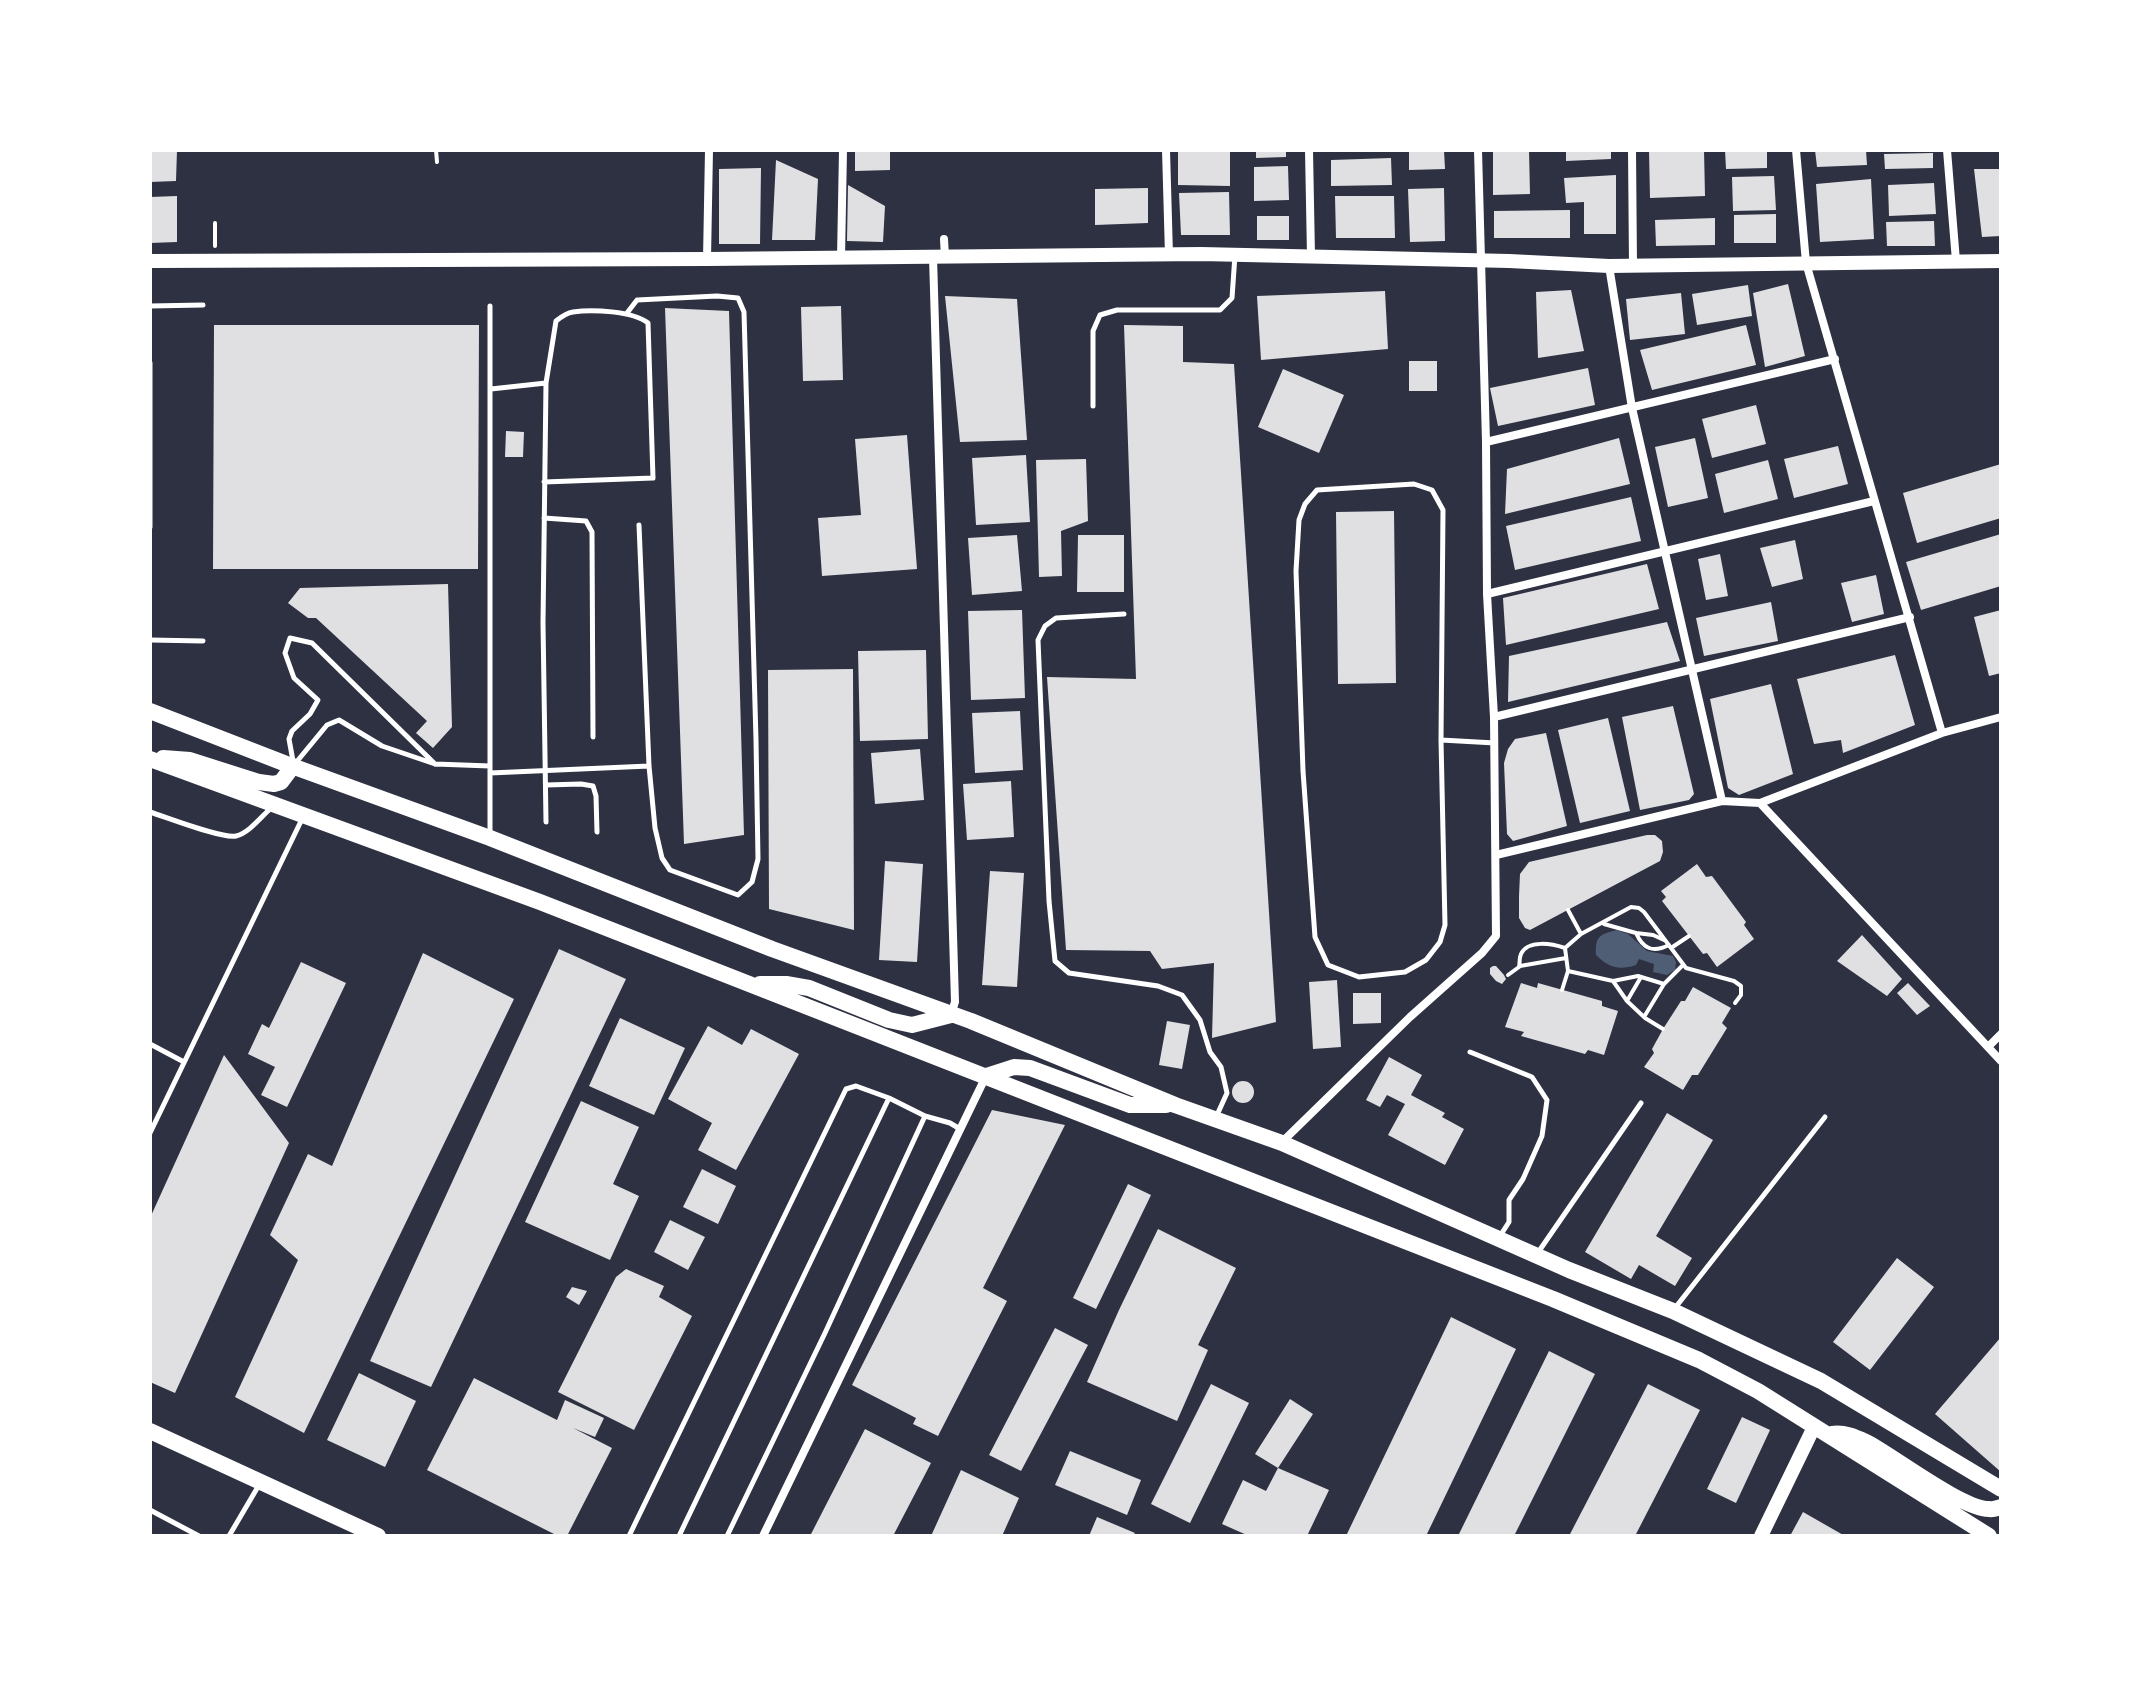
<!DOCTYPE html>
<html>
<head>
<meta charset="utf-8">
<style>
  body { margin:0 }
  #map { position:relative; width:2151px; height:1686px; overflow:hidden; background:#2d3142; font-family:Karla,sans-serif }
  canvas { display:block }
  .frame { position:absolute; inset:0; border:152px solid #fff; pointer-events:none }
</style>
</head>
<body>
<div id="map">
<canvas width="2151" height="1686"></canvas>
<div class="frame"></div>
</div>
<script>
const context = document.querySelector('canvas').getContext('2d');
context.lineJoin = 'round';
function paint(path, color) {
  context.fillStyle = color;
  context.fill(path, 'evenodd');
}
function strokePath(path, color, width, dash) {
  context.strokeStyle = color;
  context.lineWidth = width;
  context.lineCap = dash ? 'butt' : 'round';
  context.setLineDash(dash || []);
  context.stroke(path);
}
const water = new Path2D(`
  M1617,930l11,4 19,17 26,5 3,6 -1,8 -8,5 -14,-3 1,-8 -15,-5 -3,6c-17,6 -28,2 -40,-10 -1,-19 4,-21 21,-25z`);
const building = new Path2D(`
  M150,150h27l-1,31 -26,1z
  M855,150h35v20l-35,1z
  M1178,150h52v36l-52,-1z
  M1256,150h30v7l-30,1z
  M1409,150h35l1,19 -36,1z
  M1493,150h36l1,44 -37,1z
  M1566,150h45v9l-45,2z
  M1649,150h55l1,46 -55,2z
  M1725,150h42v18l-41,1z
  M1815,150h51l1,15 -50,2z
  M1933,153v15l-48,1 -1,-15z
  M1391,158l1,27 -61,1v-26z
  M776,160l42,19 -3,61h-43z
  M1288,166l1,34 -35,1v-34z
  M761,168l-1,76h-41v-75z
  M1974,169h27v67l-19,1z
  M1616,175v59h-32v-32l-18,1 -2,-25z
  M1774,176l2,34 -43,1 -1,-34z
  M1871,179l3,60 -54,3 -4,-58z
  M1934,183l2,31 -47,2 -1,-31z
  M848,185l37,21 -2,36 -36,-1z
  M1148,188v35l-53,2v-36z
  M1444,188l1,53 -35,1 -2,-53z
  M1229,192l1,43h-49l-2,-42z
  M177,196v46l-27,1v-46z
  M1335,196h59l1,42h-59z
  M1570,210v28h-76v-27z
  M1776,214v29h-42v-28z
  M1257,216h32v24h-32z
  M1715,218v27l-59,1 -1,-26z
  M1934,221l1,25h-48l-1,-24z
  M1788,284l17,72 -40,11 -12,-74z
  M1748,285l4,31 -55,9 -5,-31z
  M1571,290l13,61 -46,7 -2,-66z
  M1385,291l3,58 -127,11 -4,-64z
  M1681,293l4,41 -55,6 -4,-41z
  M945,296l72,3 10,141 -67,2z
  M841,306l2,74 -40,1 -2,-74z
  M665,308l64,3 15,524 -60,9z
  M214,325h265l-1,244h-265z
  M1124,325l59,1v36l51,2 42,658 -64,16 2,-75 -52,6 -12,-18 -84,-1 -19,-273 89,2z
  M1746,325l10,40 -104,25 -12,-40z
  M1409,361h28v30h-28z
  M1588,368l7,37 -97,21 -8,-38z
  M1283,369l61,26 -25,58 -61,-26z
  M1756,405l10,39 -54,14 -10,-39z
  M506,431l18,1 -1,25h-18z
  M907,435l10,134 -95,7 -4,-58 43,-3 -6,-76z
  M1619,438l11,46 -125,30 2,-45z
  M1695,438l13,60 -40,9 -13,-60z
  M1838,446l10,38 -54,14 -10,-39z
  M1026,455l4,67 -54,3 -4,-67z
  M1086,459l2,62 -27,10 1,45 -23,1 -3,-117z
  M1768,460l10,39 -54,14 -9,-39z
  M2001,464v54l-84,25 -14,-50z
  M1631,497l10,44 -126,29 -9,-44z
  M1394,511l2,172 -58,1 -2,-172z
  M2001,534v52l-80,24 -15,-48z
  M1017,535l5,56 -50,4 -4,-57z
  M1078,535h46v57h-47z
  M1795,540l8,39 -31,8 -12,-39z
  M1720,554l8,42 -22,4 -8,-41z
  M1647,564l12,45 -153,36 -3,-47z
  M1876,575l8,39 -32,8 -11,-39z
  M448,584l4,143 -19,21 -17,-15 11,-12 -111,-103h-8l-20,-15 12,-15z
  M1771,602l7,39 -74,15 -8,-38z
  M1022,610l3,88 -54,2 -3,-89z
  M2001,610v63l-12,3 -15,-59z
  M1667,622l13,39 -172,41 1,-46z
  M926,650l2,89 -68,2 -2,-90z
  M1895,655l20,70 -72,28 -2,-13 -27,4 -17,-65z
  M853,669l1,261 -85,-21 -1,-239z
  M1771,684l22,90 -54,21 -11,-7 -18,-89z
  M1673,706l21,88 -5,6 -49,10 -18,-93z
  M1020,711l3,59 -48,3 -3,-60z
  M1608,718l22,93 -50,12 -22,-93z
  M1546,733l21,93 -54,15 -6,-7 -3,-71 4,-14 7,-10z
  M920,749l4,51 -49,4 -4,-51z
  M1011,781l3,56 -47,3 -4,-56z
  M1647,835h8l7,6 1,11 -3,9 -130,69 -5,-2 -6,-10v-22l1,-22 9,-12z
  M885,861l38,3 -6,98 -38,-2z
  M1697,864l9,13 6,-1 34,46 -2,3 10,14 -37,28 -10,-14 -4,1 -41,-53 4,-4 -5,-6z
  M990,871l34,2 -7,114 -35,-2z
  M1862,935l40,44 -15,17 -50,-35z
  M559,949l67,30 -195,408 -61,-26z
  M423,953l91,46 -210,434 -69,-36 63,-137 -28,-25 38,-81 24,12z
  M301,962l45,21 -59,124 -26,-12 14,-28 -27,-13 14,-30 7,4z
  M1493,966h3l8,9 2,4 -4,5 -6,-3 -6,-7v-6z
  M1337,980l4,67 -28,2 -4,-67z
  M1521,983l16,5 1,-5 64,18v5l16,5 -14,44 -16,-5 -3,4 -64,-18 3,-4 -19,-5z
  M1908,983l22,23 -13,9 -20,-22z
  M1693,987l38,21 -9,15 5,5 -29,47h-6l-9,15 -39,-23 10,-14 -2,-4 11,-20 18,-28h4z
  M1353,993h28v30l-28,1z
  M620,1018l65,30 -31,67 -65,-29z
  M1167,1021l23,4 -8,44 -23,-4z
  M708,1026l34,19 9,-16 48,25 -63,116 -38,-20 14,-27 -44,-24z
  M224,1055l65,88 -114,250 -25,-11v-164z
  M1389,1057l33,18 -11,20 34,18 -3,4 22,12 -19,36 -57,-30 17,-31 -18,-9 -7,12 -14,-7z
  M1232 1092a11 11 0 1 1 22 0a11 11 0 1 1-22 0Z
  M581,1101l58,26 -26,57 26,12 -29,64 -85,-38z
  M992,1110l73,15 -82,163 24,13 -69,135 -25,-12 3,-6 -64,-33z
  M1667,1113l46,27 -57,96 36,22 -17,28 -36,-21 -8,14 -46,-27z
  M702,1169l34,17 -18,38 -35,-17z
  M1128,1184l23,11 -55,114 -23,-11z
  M670,1220l35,17 -17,33 -34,-18z
  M1158,1229l78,39 -38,77 10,5 -31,71 -90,-39 32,-72z
  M1897,1258l37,29 -64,83 -37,-28z
  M626,1269l38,17 -5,11 33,19 -58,114 -76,-38 58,-115z
  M572,1287l15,4 -8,14 -13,-8z
  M1451,1317l65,32 -90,187h-80z
  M1055,1328l33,17 -67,126 -32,-16z
  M2001,1337v135l-66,-58z
  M1549,1351l46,23 -81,162h-56z
  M359,1373l57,28 -31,66 -58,-27z
  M474,1378l83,42 8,-20 39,18 -9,19 -22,-9 39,20 -45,88h-9l-131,-66z
  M1211,1384l38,19 -59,120 -39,-19z
  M1648,1384l52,26 -65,126h-66z
  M1290,1399l23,15 -35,54 -23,-14z
  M1742,1417l28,13 -34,73 -29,-14z
  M865,1429l66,34 -38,73h-83z
  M1070,1451l71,29 -14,35 -72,-30z
  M1278,1468l51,22 -22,46h-58l-27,-12 21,-44 23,11z
  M961,1470l58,28 -17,38h-71z
  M1803,1512l42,24h-55z
  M1097,1517l38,16 -2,3h-44z`);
const path = new Path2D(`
  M436,150l1,12
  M215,223v23
  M1568,910l13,24
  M1604,924l32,9c7,16 17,20 33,12
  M1636,933l17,2 11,5
  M1671,948l18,-12
  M1683,965l-19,19 -26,-8 -25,5 -45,-10 -3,-23 16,-14 50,-27 8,1 5,4 42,56 48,13 7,5v9l-6,8
  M1520,966l46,-8
  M1508,975l11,-8c1,-4 0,-9 2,-13 7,-15 32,-10 44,-6
  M1613,981l14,20 14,-24
  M1562,990l6,-19
  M1627,1001l17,16 20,-33
  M1645,1018l18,11`);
const service = new Path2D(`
  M150,306l53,-1
  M627,313l10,-13 80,-4 21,2 6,14 12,428 2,119 -6,23 -14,13 -68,-25 -8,-12 -7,-30 -6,-62 -10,-241
  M150,363v164
  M491,389l55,-6 10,-62c5,-4 10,-8 17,-9 19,-3 60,-1 75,11l5,155 -109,4
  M1093,406v-75l7,-16 17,-5h103l12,-12 3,-43
  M1414,484l18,6 11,20 -2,230 4,185 -5,17 -14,18 -21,12 -46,5 -31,-12 -13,-28 -12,-166 -7,-200 3,-51 6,-16 12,-14z
  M544,518l42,3 6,11 1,205
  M1124,614l-68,4 -11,8 -7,14 11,261 6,60 14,12 89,13 24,9 18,25 10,32 11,15 6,26 -10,22
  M150,640l53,1
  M1441,740l54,3
  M293,761l-4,-22 3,-8 18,-17 8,-14 -24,-22 -9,-25 5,-15 22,5 123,121
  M294,765l33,-40 12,-5 43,26 53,18 55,2
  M490,773l159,-7
  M546,785l35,-1 12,2 3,10 1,36
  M150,812c16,5 72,27 86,24 13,-3 26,-20 35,-28
  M546,822l-3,-199 3,-240
  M490,833v-527
  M150,1044l34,18
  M1470,1052l62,25 15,23 -5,36 -19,43 -14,21v22l-9,14
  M150,1133l153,-316
  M1537,1254l104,-151
  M1675,1308l150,-191
  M150,1510l49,26
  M229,1536l30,-51
  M629,1536l217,-447 10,-3 33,12 36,18 25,7 10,6
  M679,1536l210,-438
  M727,1536l98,-203 100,-217`);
const minor = new Path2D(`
  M1166,150l3,105
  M1309,150l2,106
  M1632,150l1,115
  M1796,150l10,113 136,470
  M1947,150l9,111
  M944,239l1,18
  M933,257l22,745 -4,12
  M841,258l2,-108
  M707,259l2,-109
  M1609,266l23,142 90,393
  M1486,442l349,-83
  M1487,594l387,-93
  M1494,717l416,-100
  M1760,803l241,258
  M1496,855l226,-54 38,2 182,-70 59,-16
  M1988,1047l13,-13
  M1282,1142l128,-125 72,-64 14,-17 -2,-219 -7,-123 -1,-152 -8,-292
  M763,1536l223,-460`);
const tertiary = new Path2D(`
  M150,261l557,-2 494,-5 308,7 100,5 392,-5
  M1761,1536l53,-109`);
const secondary = new Path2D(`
  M150,1431l228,105`);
const primary = new Path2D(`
  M150,711l139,54 201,73 282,111 199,72 204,84 107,38 287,127 104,41 148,70 180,108
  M163,758l27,2 69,22 15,2 7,-2 12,-16
  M150,759l390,143 1013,397 146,61 59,31 231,145
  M760,984h26l23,4 80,32 23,5 39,-10
  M986,1076l28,-9 16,1 100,37h36
  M1832,1434c13,-2 25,4 36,9 28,15 94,66 121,66 4,1 8,-1 12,-2`);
paint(water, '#4f5d75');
paint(building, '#e0e0e3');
strokePath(path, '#fff', 4);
strokePath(service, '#fff', 5);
strokePath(minor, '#fff', 8);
strokePath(tertiary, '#fff', 14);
strokePath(secondary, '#fff', 16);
strokePath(primary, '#fff', 16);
</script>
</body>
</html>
